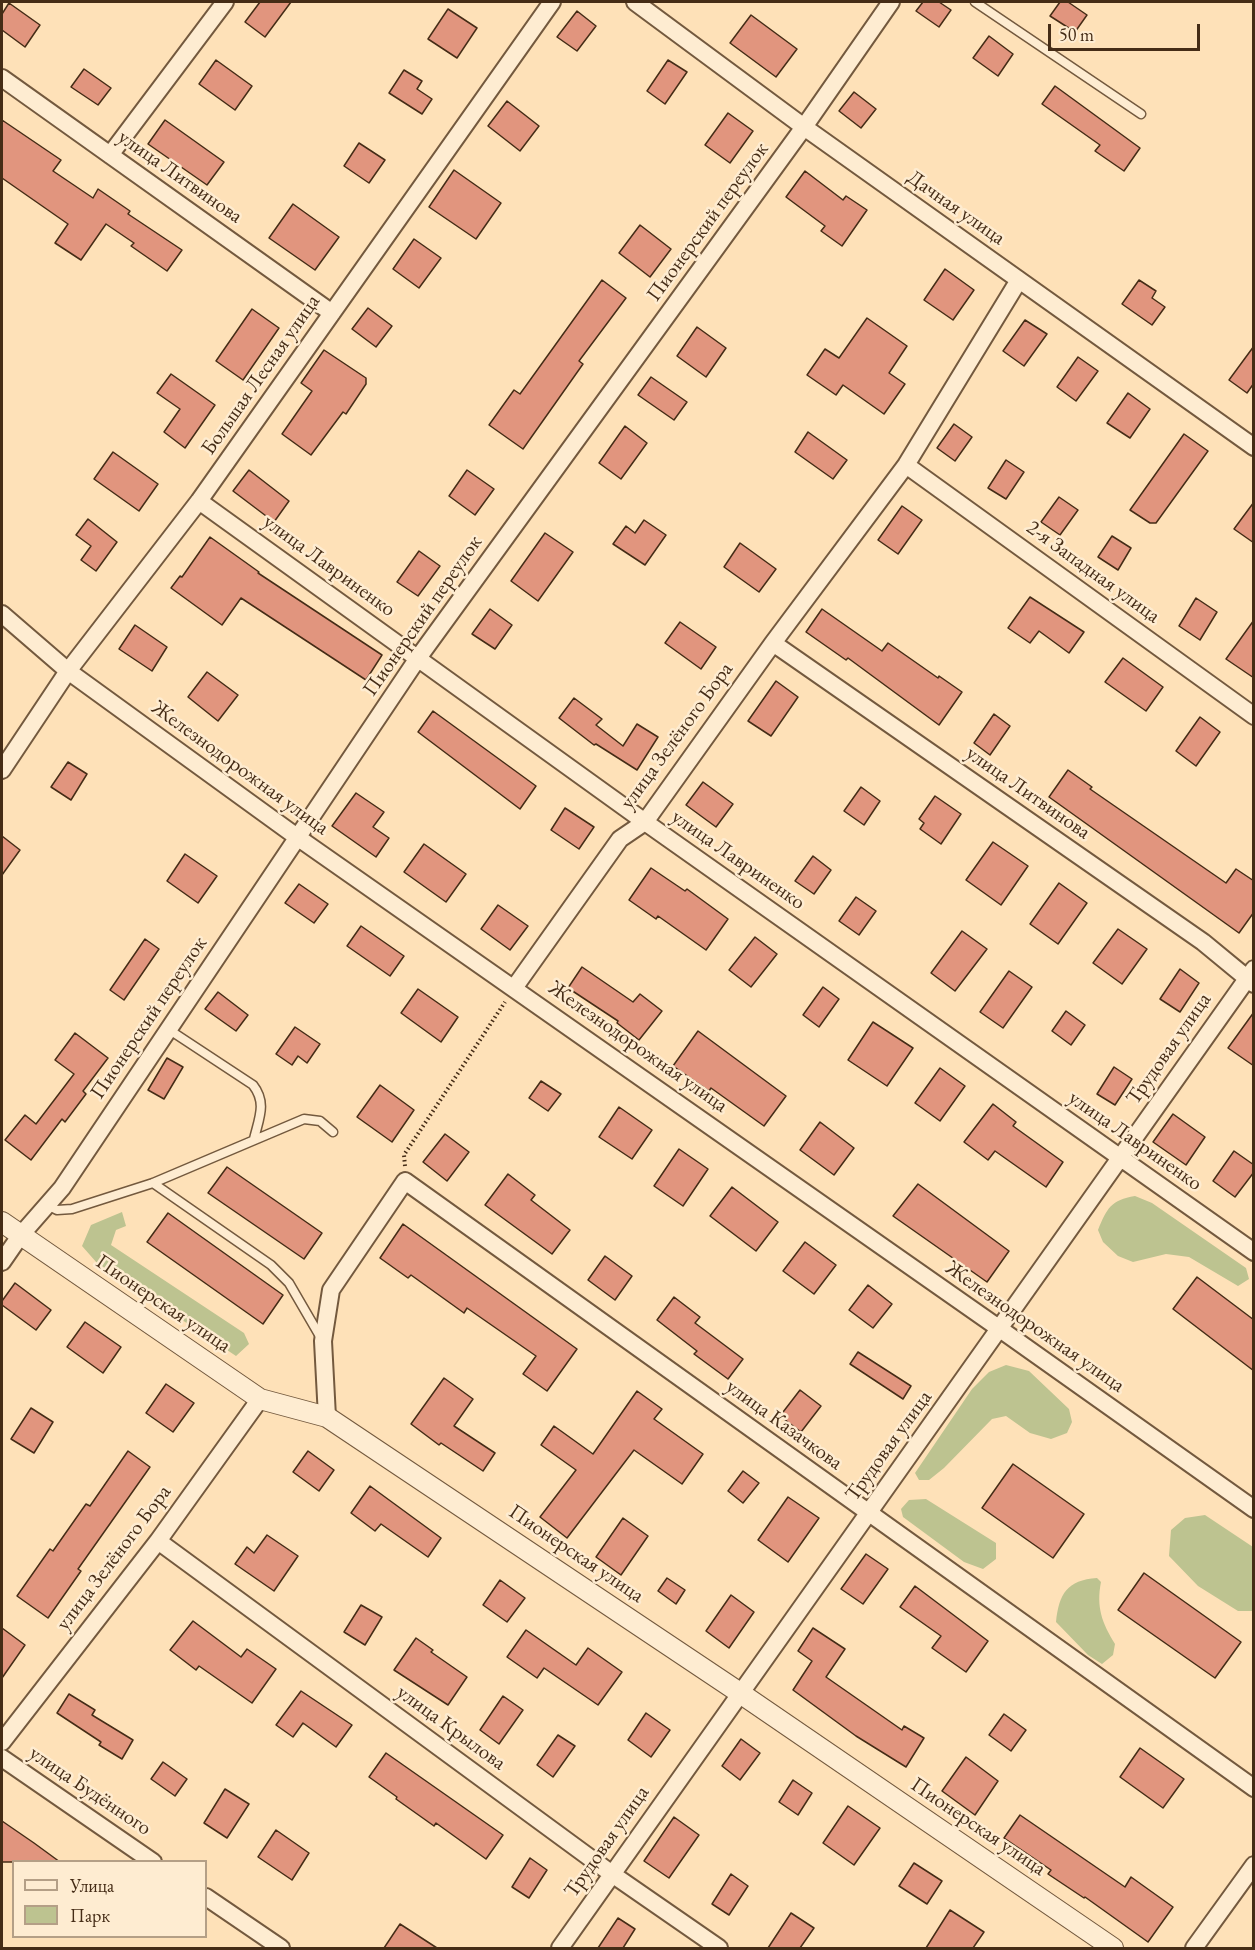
<!DOCTYPE html>
<html>
<head>
<meta charset="utf-8">
<style>
  body { margin:0 }
  #map { position:relative; width:1255px; height:1950px; overflow:hidden; background:#fee1b8; font-family:"EB Garamond",serif }
  canvas { display:block }
  .frame { position:absolute; inset:0; border:3px solid #452c16; pointer-events:none }
  .legend { position:absolute; left:12px; top:1860px; width:195px; height:78px; box-sizing:border-box; background:#feecd1; border:2px solid #b49f86; margin:0; padding:8px 10px; list-style:none; font-size:18px; color:#452c16 }
  .legend li { display:flex; align-items:center; gap:12px; height:30px }
  .legend b { width:30px; border:2px solid #b49f86 }
  .scale { position:absolute; left:1048px; top:24px; width:152px; height:27px; box-sizing:border-box; border:3px solid #452c16; border-top:0; padding-left:8px; font-size:18px; line-height:21px; white-space:nowrap; color:#452c16; -webkit-text-stroke:4px #feecd1; paint-order:stroke }
</style>
</head>
<body>
<div id="map">
<canvas width="1255" height="1950"></canvas>
<div class="frame"></div>
<ul class="legend">
<li><b style="height:8px;background:#feecd1"></b>Улица</li>
<li><b style="height:16px;background:#bdc390"></b>Парк</li>
</ul>
<div class="scale">50 m</div>
</div>
<script>
const context = document.querySelector('canvas').getContext('2d');
context.lineJoin = 'round';
function paint(path, color) {
  context.fillStyle = color;
  context.fill(path, 'evenodd');
}
function strokePath(path, color, width, dash) {
  context.strokeStyle = color;
  context.lineWidth = width;
  context.lineCap = dash ? 'butt' : 'round';
  context.setLineDash(dash || []);
  context.stroke(path);
}
function label(font, color, halo, rows, align = 'center') {
  context.font = font + ' "EB Garamond",serif';
  context.lineWidth = 5;
  context.setLineDash([]);
  context.textBaseline = 'middle';
  context.strokeStyle = halo;
  context.fillStyle = color;
  for (const [text, x, y, turn = 0] of rows) {
    context.save();
    context.translate(x, y);
    context.rotate((+turn || 0) * Math.PI / 180);
    context.textAlign = isNaN(turn) ? turn : align;
    if (halo) context.strokeText(text, 0, 0);
    context.fillText(text, 0, 0);
    context.restore();
  }
}
const green = new Path2D(`
  M1135,1196l17,7 94,65 3,11 -11,7 -49,-29 -23,-3 -33,8 -15,-6 -15,-14 -5,-12c9,-22 13,-30 37,-34z
  M122,1212l4,14 -10,4 -5,15 133,88 5,11 -13,12 -139,-93 -15,-17 9,-21z
  M1006,1365l23,6 40,38 3,13 -5,11 -16,6 -21,-6 -24,-17 -14,3 -48,49 -15,12h-10l-4,-7 57,-84 17,-17z
  M926,1499l70,44v16l-13,10 -19,-7 -61,-45 -2,-8 8,-9z
  M1205,1515l48,32v64h-15l-40,-25 -29,-30 2,-26 14,-12z
  M1097,1578l4,4c-5,25 1,41 14,62l-2,11 -11,9 -14,-9 -32,-33c3,-28 11,-42 41,-44z`);
const building = new Path2D(`
  M260,2h31l-26,35 -20,-15z
  M923,2h16l12,8 -12,17 -23,-16z
  M1060,2h8l19,13 -12,17 -25,-16z
  M9,3l31,22 -15,22 -23,-17v-16z
  M448,9l29,19 -20,30 -29,-19z
  M577,11l19,15 -19,25 -20,-14z
  M751,15l46,34 -21,28 -46,-34z
  M989,36l24,18 -15,22 -25,-18z
  M216,60l36,26 -17,24 -36,-26z
  M668,60l19,12 -22,32 -18,-13z
  M84,69l27,19 -13,17 -27,-18z
  M404,70l18,11 -5,8 15,10 -10,15 -33,-21z
  M1055,86l85,62 -16,23 -29,-20 5,-6 -58,-41z
  M854,92l22,17 -15,19 -22,-17z
  M507,101l32,25 -19,25 -32,-25z
  M728,113l25,18 -23,32 -25,-18z
  M2,120l59,40 -8,11 40,27 5,-9 32,22 -2,3 54,36 -15,21 -36,-25 3,-3 -28,-19 -25,36 -26,-17 13,-19 -66,-46z
  M165,120l59,42 -17,23 -59,-41z
  M359,143l26,17 -16,23 -25,-17z
  M454,170l47,33 -25,36 -47,-32z
  M805,171l38,29 3,-4 21,14 -25,36 -21,-15 4,-5 -39,-29z
  M293,204l46,33 -24,33 -46,-32z
  M640,225l31,24 -21,28 -31,-24z
  M414,239l27,19 -22,30 -26,-19z
  M945,269l29,21 -21,30 -29,-20z
  M602,280l24,18 -47,63 4,3 -60,85 -34,-24 25,-35 6,4z
  M1139,280l17,11 -4,7 13,9 -13,18 -30,-21z
  M368,308l24,18 -16,21 -24,-18z
  M252,309l27,19 -36,52 -27,-19z
  M867,318l40,28 -18,27 16,11 -21,30 -41,-29 -7,10 -29,-20 18,-26 14,9z
  M1025,320l22,14 -23,32 -21,-15z
  M697,327l29,21 -20,29 -29,-21z
  M1254,346v37l-7,10 -18,-13z
  M324,350l42,28v6l-20,30 -3,-2 -32,43 -29,-21 30,-43 -11,-8z
  M1078,357l20,14 -22,30 -19,-14z
  M171,374l44,31 -30,43 -21,-16 16,-23 -23,-16z
  M651,377l36,25 -13,18 -36,-25z
  M1128,393l22,16 -20,29 -23,-15z
  M954,424l18,13 -17,24 -18,-13z
  M625,426l22,17 -26,36 -22,-16z
  M808,432l39,28 -14,19 -38,-27z
  M1184,434l24,17 -52,72h-6l-20,-13z
  M113,452l45,32 -19,27 -45,-32z
  M1006,460l18,12 -18,27 -18,-11z
  M249,470l40,31 -15,21 -41,-31z
  M467,470l27,19 -19,26 -26,-19z
  M1059,497l19,13 -18,25 -19,-13z
  M1254,502v41l-20,-14z
  M902,506l20,14 -24,34 -20,-14z
  M88,519l29,23 -21,29 -15,-11 10,-14 -15,-11z
  M644,520l22,15 -21,30 -32,-21 13,-18 9,7z
  M545,533l28,19 -35,49 -27,-20z
  M1112,536l19,12 -13,22 -20,-13z
  M210,537l49,35 -1,1 124,82 -16,25 -125,-82 -19,27 -51,-37 9,-12 2,1z
  M740,543l36,26 -17,23 -35,-25z
  M419,551l21,15 -22,30 -21,-14z
  M1030,597l54,35 -15,21 -30,-22 -9,12 -22,-15z
  M1196,598l21,14 -17,28 -21,-14z
  M490,609l22,16 -17,24 -23,-15z
  M822,609l60,42 6,-8 50,35 1,-2 23,16 -23,33 -91,-67 -2,2 -40,-28z
  M1254,620v58l-28,-19z
  M680,622l36,25 -15,22 -36,-26z
  M135,625l32,22 -15,24 -33,-22z
  M1123,658l40,29 -17,24 -41,-29z
  M207,672l31,23 -20,26 -30,-24z
  M776,681l22,16 -27,39 -23,-15z
  M574,698l28,21 -6,6 27,21 14,-22 21,13 -21,33 -41,-26 -2,1 -35,-27z
  M433,711l103,75 -16,23 -102,-77z
  M994,714l16,12 -20,29 -16,-12z
  M1200,717l20,15 -24,34 -20,-15z
  M68,762l19,12 -16,26 -20,-13z
  M1068,770l24,17 -2,2 136,94 10,-14 18,12v31l-15,21 -190,-136z
  M703,782l30,22 -17,23 -30,-22z
  M861,787l19,14 -16,24 -20,-14z
  M356,793l28,19 -11,15 16,11 -13,19 -44,-31z
  M935,796l26,18 -20,30 -21,-15 4,-6 -5,-4z
  M565,808l29,19 -15,22 -28,-19z
  M2,836l18,14 -18,25z
  M993,842l35,24 -27,39 -35,-25z
  M424,844l42,30 -20,28 -42,-30z
  M185,854l32,22 -19,27 -31,-22z
  M813,856l18,14 -17,24 -19,-13z
  M651,868l34,23 2,-2 41,30 -22,31 -48,-34 -2,3 -27,-19z
  M1059,883l28,20 -29,41 -28,-20z
  M299,884l29,20 -14,19 -29,-20z
  M856,897l20,14 -17,24 -20,-14z
  M498,905l30,21 -18,24 -29,-21z
  M361,926l43,30 -14,20 -43,-30z
  M1118,929l29,20 -25,35 -29,-21z
  M962,931l25,18 -32,42 -24,-18z
  M755,937l22,17 -26,33 -22,-17z
  M145,939l14,10 -35,51 -14,-10z
  M582,967l51,35 7,-8 22,17 -23,29 -22,-17 1,-2 -50,-33z
  M1180,969l19,14 -19,29 -20,-13z
  M1009,971l23,16 -29,41 -23,-16z
  M823,987l16,12 -20,28 -16,-12z
  M418,989l40,28 -17,25 -40,-29z
  M218,992l30,23 -12,16 -31,-22z
  M1066,1011l19,14 -14,20 -19,-14z
  M1254,1012v54l-26,-18z
  M873,1022l40,26 -26,38 -39,-26z
  M295,1027l25,17 -13,19 -9,-7 -6,9 -16,-11z
  M698,1031l88,65 -22,30 -53,-38 -2,3 -36,-25z
  M75,1033l33,25 -25,33 3,3 -21,28 -3,-3 -31,41 -26,-20 20,-25 11,9 38,-50 -19,-14z
  M167,1058l16,9 -19,32 -16,-9z
  M1114,1067l18,12 -17,26 -18,-11z
  M940,1068l25,18 -25,35 -25,-18z
  M541,1081l20,13 -13,17 -19,-13z
  M380,1085l34,25 -22,32 -35,-25z
  M993,1104l23,18 -3,4 50,36 -17,25 -51,-36 -7,9 -24,-18z
  M619,1107l33,23 -20,29 -33,-22z
  M1173,1114l32,23 -19,28 -33,-23z
  M820,1122l34,26 -20,27 -34,-25z
  M445,1134l24,18 -22,29 -24,-19z
  M679,1149l29,20 -25,37 -29,-20z
  M1234,1151l20,14v7l-19,25 -22,-16z
  M227,1167l95,66 -18,26 -96,-66z
  M508,1174l27,21 -4,5 39,30 -18,24 -67,-49z
  M918,1184l91,67 -22,31 -94,-66z
  M732,1187l46,35 -22,29 -46,-35z
  M168,1213l115,82 -20,29 -116,-82z
  M403,1224l174,125 -30,42 -24,-17 13,-18 -69,-48 -3,5 -53,-38 -3,3 -28,-20z
  M805,1242l31,23 -22,29 -31,-23z
  M605,1256l27,20 -17,24 -27,-20z
  M1197,1277l57,43v51l-81,-62z
  M15,1283l36,27 -15,20 -34,-25v-4z
  M868,1285l24,19 -19,24 -24,-18z
  M674,1297l26,20 -5,6 48,36 -15,20 -34,-25 3,-3 -40,-31z
  M85,1322l36,25 -18,26 -36,-26z
  M858,1352l53,34 -8,13 -53,-35z
  M444,1378l29,21 -19,27 41,27 -12,18 -42,-28 -2,2 -28,-21z
  M166,1384l28,19 -21,29 -27,-19z
  M800,1390l21,16 -20,26 -21,-16z
  M637,1391l25,18 -8,10 49,35 -21,30 -48,-34 -67,88 -27,-21 36,-47 -35,-25 13,-19 39,28z
  M31,1408l22,14 -19,31 -23,-14z
  M128,1451l22,16 -72,102 3,2 -33,47 -31,-22 33,-47 3,2 33,-47 4,2z
  M308,1451l26,19 -15,21 -26,-19z
  M1013,1464l71,50 -31,44 -71,-50z
  M743,1471l16,12 -16,20 -15,-12z
  M370,1486l71,52 -13,19 -47,-33 -6,7 -24,-18z
  M788,1497l31,21 -31,44 -30,-22z
  M623,1518l25,18 -27,39 -25,-18z
  M267,1535l31,21 -24,35 -39,-27 12,-17 7,6z
  M866,1554l22,15 -25,35 -22,-15z
  M1144,1573l97,69 -26,36 -97,-68z
  M667,1578l18,12 -9,14 -18,-13z
  M500,1580l25,18 -18,24 -24,-17z
  M915,1586l73,55 -22,31 -34,-24 9,-12 -41,-29z
  M731,1595l23,17 -25,36 -23,-17z
  M361,1605l21,12 -17,28 -21,-13z
  M193,1621l48,36 6,-8 29,20 -24,34 -53,-37 -3,4 -26,-20z
  M2,1628l23,17 -23,33z
  M813,1628l32,21 -19,28 76,53 2,-4 20,12 -18,29 -50,-31 -63,-46 19,-29 -14,-10z
  M526,1630l50,35 12,-17 34,24 -24,33 -54,-37 -7,10 -30,-21z
  M416,1638l17,12 -2,2 36,25 -19,28 -54,-35z
  M301,1691l51,34 -16,22 -33,-24 -10,14 -17,-12z
  M69,1694l26,16 -3,5 41,25 -11,19 -23,-14 2,-3 -44,-29z
  M503,1696l20,14 -24,34 -19,-14z
  M646,1713l24,17 -19,27 -23,-17z
  M1004,1714l22,16 -15,21 -22,-16z
  M558,1735l17,11 -22,31 -16,-12z
  M741,1739l19,14 -20,27 -18,-14z
  M1140,1748l44,31 -21,29 -43,-31z
  M386,1753l117,82 -17,24 -50,-36 -2,3 -38,-27 1,-2 -28,-20z
  M966,1757l32,24 -23,34 -33,-24z
  M163,1762l24,17 -12,17 -24,-17z
  M793,1780l19,13 -14,22 -19,-13z
  M225,1789l24,15 -22,34 -23,-15z
  M848,1806l32,22 -26,37 -31,-22z
  M1020,1815l105,72 6,-10 42,30 -25,35 -63,-45 -1,1 -36,-24 3,-4 -47,-32z
  M674,1817l25,18 -30,43 -25,-17z
  M2,1821l32,22 26,19h-58z
  M276,1830l33,23 -17,27 -34,-23z
  M530,1858l17,12 -18,28 -17,-11z
  M914,1863l28,18 -15,23 -28,-18z
  M731,1874l17,12 -19,29 -17,-11z
  M950,1910l34,22 -11,16h-47z
  M791,1913l23,15 -14,20h-32z
  M618,1918l17,11 -12,19h-25z
  M400,1924l37,24h-53z`);
const path = new Path2D(`
  M405,1166l-1,-11 101,-153`);
const service = new Path2D(`
  M975,2l166,112
  M168,1029l85,56c14,18 6,33 1,54
  M153,1183l118,82 18,18 32,55
  M47,1205l10,5 15,-1 81,-26 151,-64 16,2 13,11`);
const minor = new Path2D(`
  M635,2l169,125 450,320
  M2,78l330,235
  M110,155l115,-153
  M906,465l348,251
  M199,501l446,321 609,430
  M2,614l66,57 229,166 703,492 254,180
  M773,643l430,299 51,42
  M2,770l66,-99 131,-170 353,-499
  M514,988l106,-149 25,-17 128,-179 133,-178 113,-185
  M2,1262l18,-26 42,-48 356,-530 386,-531 87,-125
  M327,1417l-4,-76 8,-51 74,-109 849,607
  M158,1541l454,333 107,74
  M2,1742l156,-201 102,-142
  M2,1758l151,104
  M206,1897l75,51
  M560,1948c230,-327 464,-652 694,-979
  M1194,1948l60,-83`);
const tertiary = new Path2D(`
  M2,1222l258,177 67,18 413,276 373,255`);
const streetNames = [
  ["улица Литвинова",180,177,35],
  ["Дачная улица",956,208,35],
  ["Пионерский переулок",708,222,-54],
  ["Большая Лесная улица",261,375,-55],
  ["улица Лавриненко",329,566,36],
  ["2-я Западная улица",1093,572,36],
  ["Пионерский переулок",423,616,-55],
  ["улица Зелёного Бора",677,736,-54],
  ["Железнодорожная улица",240,768,36],
  ["улица Литвинова",1028,793,35],
  ["улица Лавриненко",738,860,35],
  ["Пионерский переулок",149,1018,-56],
  ["Железнодорожная улица",638,1047,35],
  ["Трудовая улица",1169,1049,-55],
  ["улица Лавриненко",1135,1141,35],
  ["Пионерская улица",163,1304,34],
  ["Железнодорожная улица",1035,1327,35],
  ["улица Казачкова",784,1425,36],
  ["Трудовая улица",889,1446,-54],
  ["Пионерская улица",576,1554,34],
  ["улица Зелёного Бора",114,1558,-53],
  ["улица Крылова",451,1728,36],
  ["улица Будённого",90,1791,34],
  ["Пионерская улица",978,1827,34],
  ["Трудовая улица",607,1842,-55]
];
paint(green, '#bdc390');
paint(building, '#e1957e');
strokePath(building, '#452c16', 1.5);
strokePath(service, '#73593e', 11);
strokePath(minor, '#73593e', 20);
strokePath(tertiary, '#73593e', 22);
strokePath(path, '#452c16', 4, [1.5, 3]);
strokePath(service, '#feecd1', 8);
strokePath(minor, '#feecd1', 16);
strokePath(tertiary, '#feecd1', 20);
label('21px', '#452c16', '#feecd1', streetNames);
</script>
</body>
</html>
